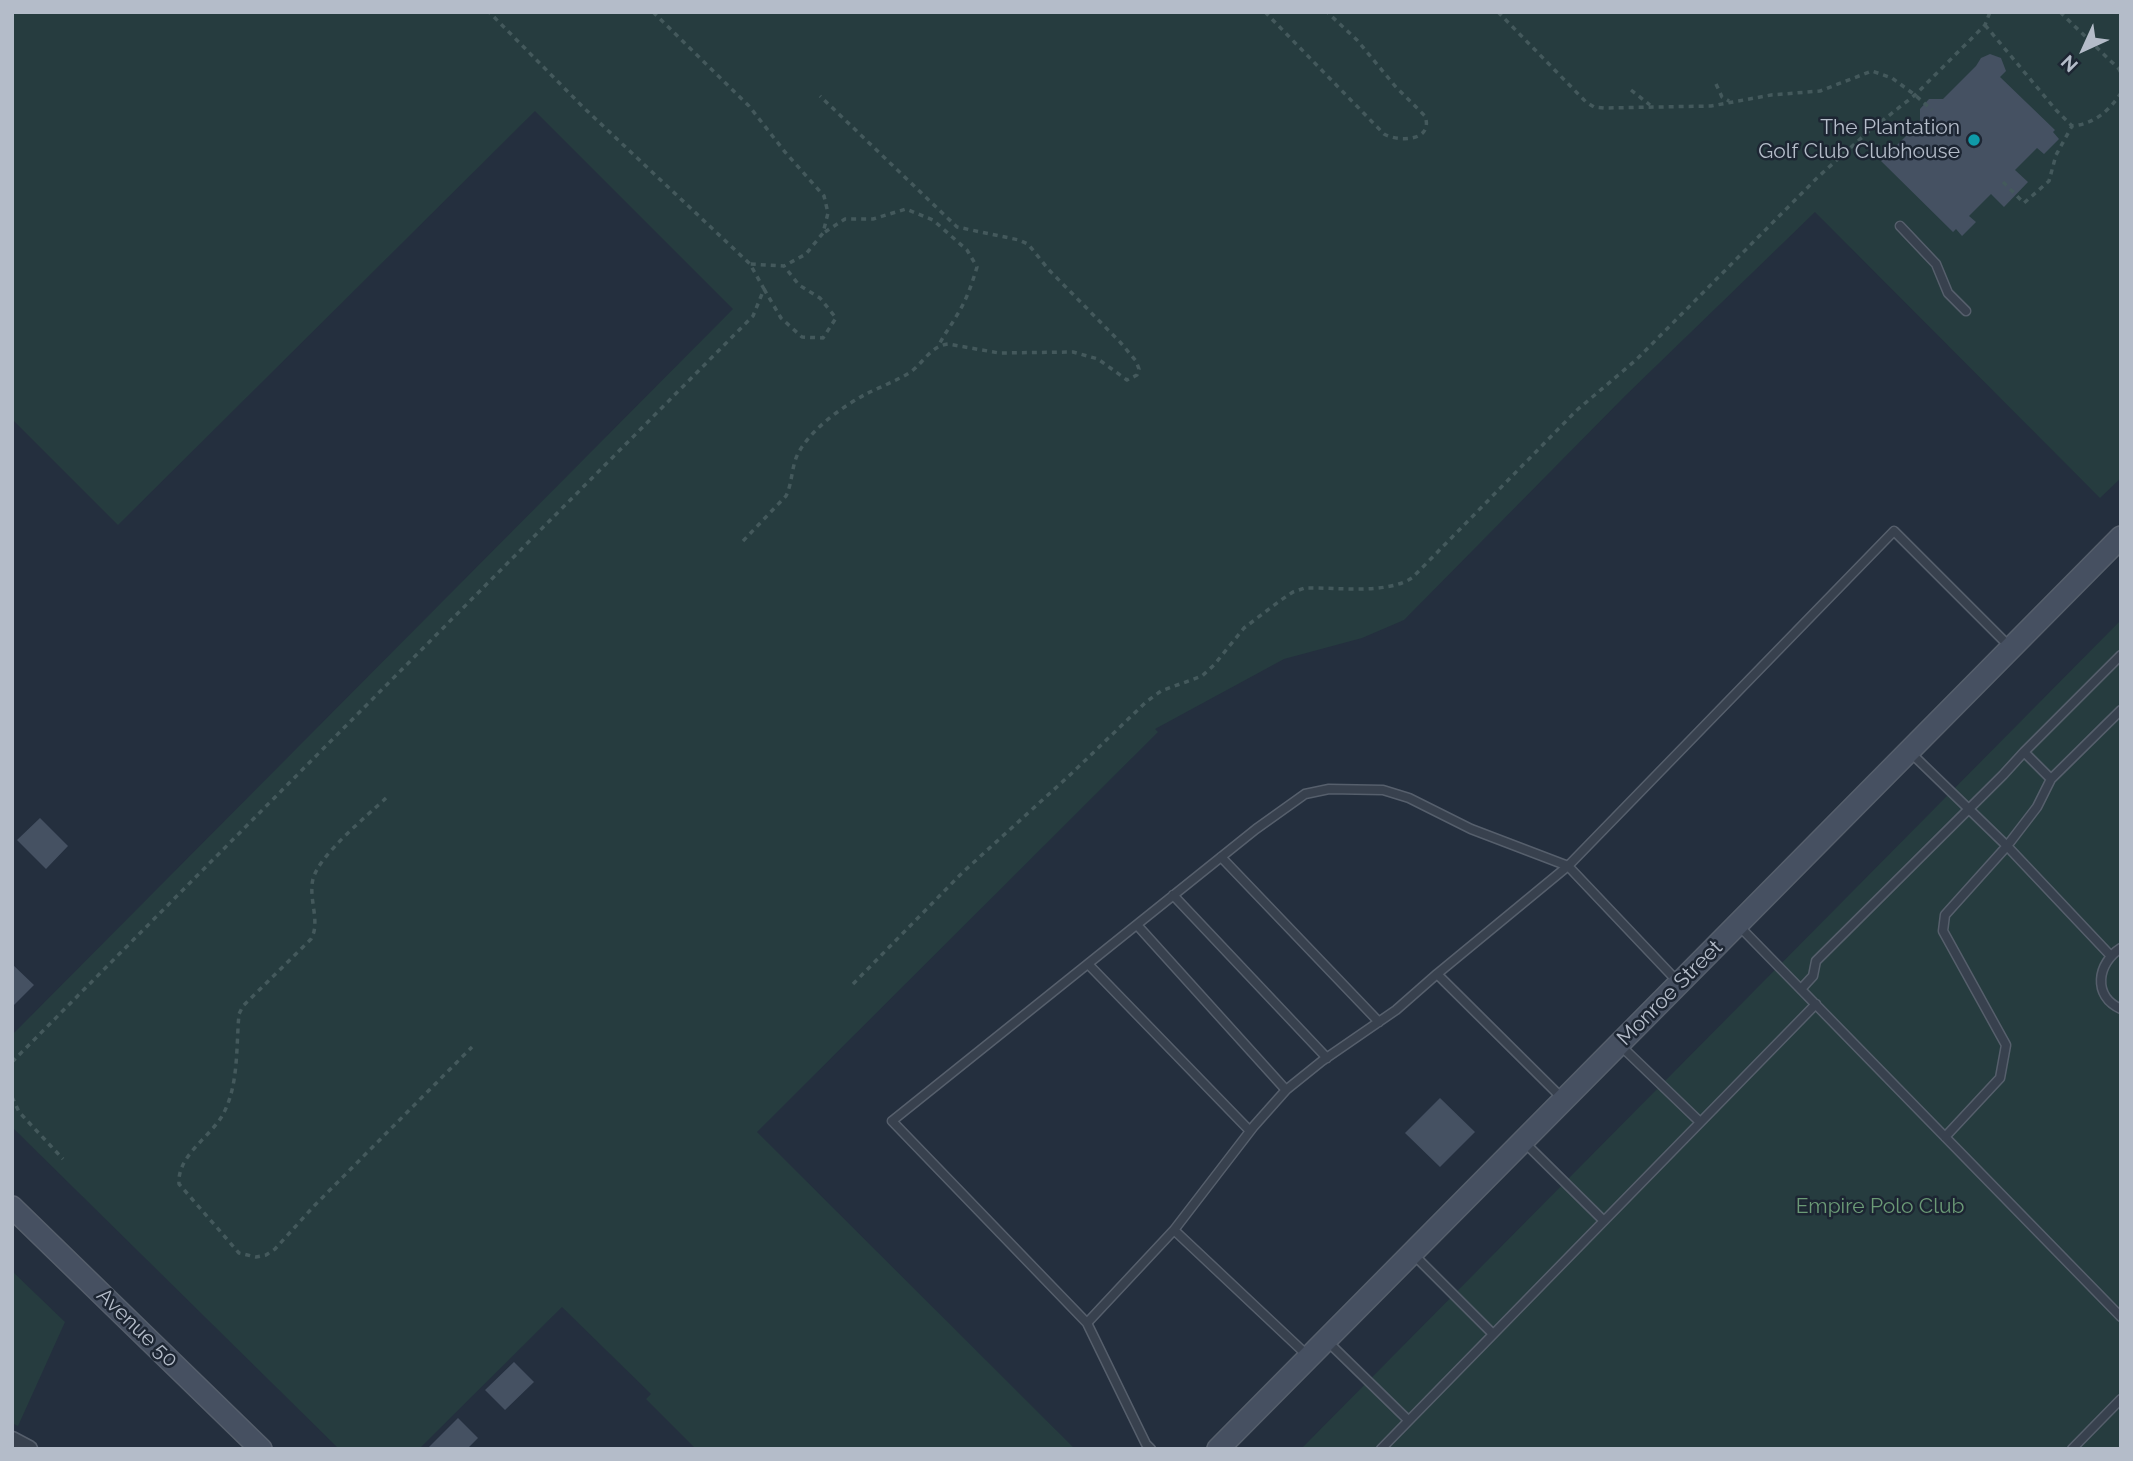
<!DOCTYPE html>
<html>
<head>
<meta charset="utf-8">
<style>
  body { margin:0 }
  #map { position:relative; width:2133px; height:1461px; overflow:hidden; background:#242f3e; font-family:Raleway,sans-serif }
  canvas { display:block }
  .frame { position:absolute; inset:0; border:14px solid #b4bcc9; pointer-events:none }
  .north { position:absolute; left:2049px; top:14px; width:70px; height:70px; -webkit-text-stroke:5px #1d2633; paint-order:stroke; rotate:225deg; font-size:19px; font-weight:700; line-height:28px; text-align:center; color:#b4bcc9 }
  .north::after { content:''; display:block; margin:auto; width:24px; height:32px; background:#b4bcc9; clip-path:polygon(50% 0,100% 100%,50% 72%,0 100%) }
</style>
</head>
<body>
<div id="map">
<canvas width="2133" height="1461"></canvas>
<div class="frame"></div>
<div class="north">N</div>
</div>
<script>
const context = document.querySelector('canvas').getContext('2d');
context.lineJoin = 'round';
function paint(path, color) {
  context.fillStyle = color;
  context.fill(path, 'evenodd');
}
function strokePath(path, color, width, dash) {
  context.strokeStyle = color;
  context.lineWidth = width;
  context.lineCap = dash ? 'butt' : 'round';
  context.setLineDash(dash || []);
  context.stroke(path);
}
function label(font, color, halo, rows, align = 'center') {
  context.font = font + ' Raleway,sans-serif';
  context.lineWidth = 5;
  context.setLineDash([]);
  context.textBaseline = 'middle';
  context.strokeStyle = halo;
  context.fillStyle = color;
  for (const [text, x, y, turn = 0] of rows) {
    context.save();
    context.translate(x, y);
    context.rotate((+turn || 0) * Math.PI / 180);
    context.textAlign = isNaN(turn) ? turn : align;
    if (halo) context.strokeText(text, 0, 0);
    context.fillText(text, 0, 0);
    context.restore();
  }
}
const green = new Path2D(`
  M12,12h2109v466l-21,20 -285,-286 -190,184 -221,224 -42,18 -78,21 -129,70 3,3 -401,400 318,317h-379l-50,-50 5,-5 -89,-87 -143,142h-80l-327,-322v-92l721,-726 -198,-198 -417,414 -106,-106z
  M2121,620v829h-820z
  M12,1271l53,51 -47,104 -6,-3z`);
const building = new Path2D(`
  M1990,54l11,4 5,13 -6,6 55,53 -2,2 6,7 -15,15 -7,-6 -22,22 13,12 -24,25 -13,-13 -22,22 7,6 -14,14 -6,-7 -3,3 -72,-71 39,-39v-13l9,-10h14l33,-33 5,-8z
  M40,818l28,28 -22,23 -29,-29z
  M12,964l22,21 -22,22z
  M1440,1098l35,34 -35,35 -35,-34z
  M514,1362l20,20 -29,28 -20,-20z
  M458,1418l20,20 -11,11h-40z`);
const path = new Path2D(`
  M653,12l96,94 36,46 39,44 4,17 -5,20 -17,21 -22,12 -34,-2
  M1265,12l119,122c14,8 50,8 41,-18l-30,-30 -38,-46 -30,-28
  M1498,12l88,90 8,5 10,1 107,-2 60,-11 49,-4 52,-20 20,7 23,17 17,15
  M2060,12l59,57 2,4
  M1985,25l71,85 16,16c22,-2 37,-15 49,-33
  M1716,84l6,13 7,4
  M1631,90l19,15
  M2003,182l21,21 25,-22 7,-26 16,-29
  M825,232l20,-13h28l33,-10 27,11 34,30 10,17c-5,17 -11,34 -20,48 -6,11 -13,19 -18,30
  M764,289l17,29 21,19 21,1 13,-20 -16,-20 -21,-13 -15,-19
  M743,541l43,-45c7,-14 5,-32 14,-46 14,-23 42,-43 66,-56 14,-7 30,-13 43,-21 14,-9 21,-27 39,-29l51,9 74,-1 25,7 29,21 10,-5 2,-6 -3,-8 -16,-19 -71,-72 -21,-26 -9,-4 -62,-13 -137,-131
  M386,798c-19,18 -67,57 -73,81 -5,20 8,43 -2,60l-68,67 -4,8c-3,33 0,73 -17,102 -13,22 -45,40 -43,68l60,69 17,4 10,-2 9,-6 39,-43 158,-159
  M853,984l109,-111 109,-99 75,-72 15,-11 41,-15 12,-11 30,-37 37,-28 12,-8 12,-4c32,-1 80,7 107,-10l165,-168 59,-50 182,-183 50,-45 47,-37 70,-70 5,-13
  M12,1062l741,-746 11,-27 -14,-25 -166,-156 -95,-96
  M12,1097l7,15 44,47`);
const service = new Path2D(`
  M1900,226l36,38 12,29 18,18
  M1911,753l96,93 103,109
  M2051,779l-27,-27 97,-97
  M1221,857l158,165
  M1173,895l154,163
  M1137,925l149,165
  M1739,926l382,391
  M2121,948c-24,15 -29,48 0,61
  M1088,964l162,167
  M1437,974l131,-108 111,117
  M1801,989l12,-13 3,-15 187,-186 21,-23
  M1621,1046l79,76
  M1945,1137l55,-59 6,-33 -63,-114 2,-16 62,-69 30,-39 14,-28 70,-69
  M1525,1143l79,78
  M1414,1255l79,79
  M1087,1323l-195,-202 364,-292 49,-35 24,-5 54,1 26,8 62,31 97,37 326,-335 117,117
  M1326,1340l82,80
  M1309,1357l-135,-127 80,-104 32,-36 36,-29 74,-51 41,-36 127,126
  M1151,1449l-5,-5 -59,-121 87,-93
  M1381,1449l435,-445
  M2072,1449l49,-50`);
const minor = new Path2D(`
  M12,1440l17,9`);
const secondary = new Path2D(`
  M12,1207l249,242
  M1218,1449l903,-912`);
const markers = [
  [1974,140,7,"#0f9aa8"]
];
const poiNames = [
  ["The Plantation",1960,128],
  ["Golf Club Clubhouse",1960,152]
];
const streetNames = [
  ["Monroe Street",1670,993,-45],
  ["Avenue 50",137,1328,44]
];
const parkNames = [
  ["Empire Polo Club",1880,1207]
];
paint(green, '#263c3f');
paint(building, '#455162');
strokePath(service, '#565f6c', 11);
strokePath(minor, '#565f6c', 19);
strokePath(secondary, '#565f6c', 24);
strokePath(path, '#44595c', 3.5, [5, 5]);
strokePath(service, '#38414e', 8);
strokePath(minor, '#38414e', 16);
strokePath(secondary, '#465061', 21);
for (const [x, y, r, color] of markers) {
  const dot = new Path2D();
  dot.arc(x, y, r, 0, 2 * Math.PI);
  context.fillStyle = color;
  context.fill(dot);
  strokePath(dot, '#1d2633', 2.5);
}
label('21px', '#b4bcc9', '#1d2633', poiNames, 'right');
label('21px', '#b4bcc9', '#1d2633', streetNames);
label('21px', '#6b9a76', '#1d2633', parkNames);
</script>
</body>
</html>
